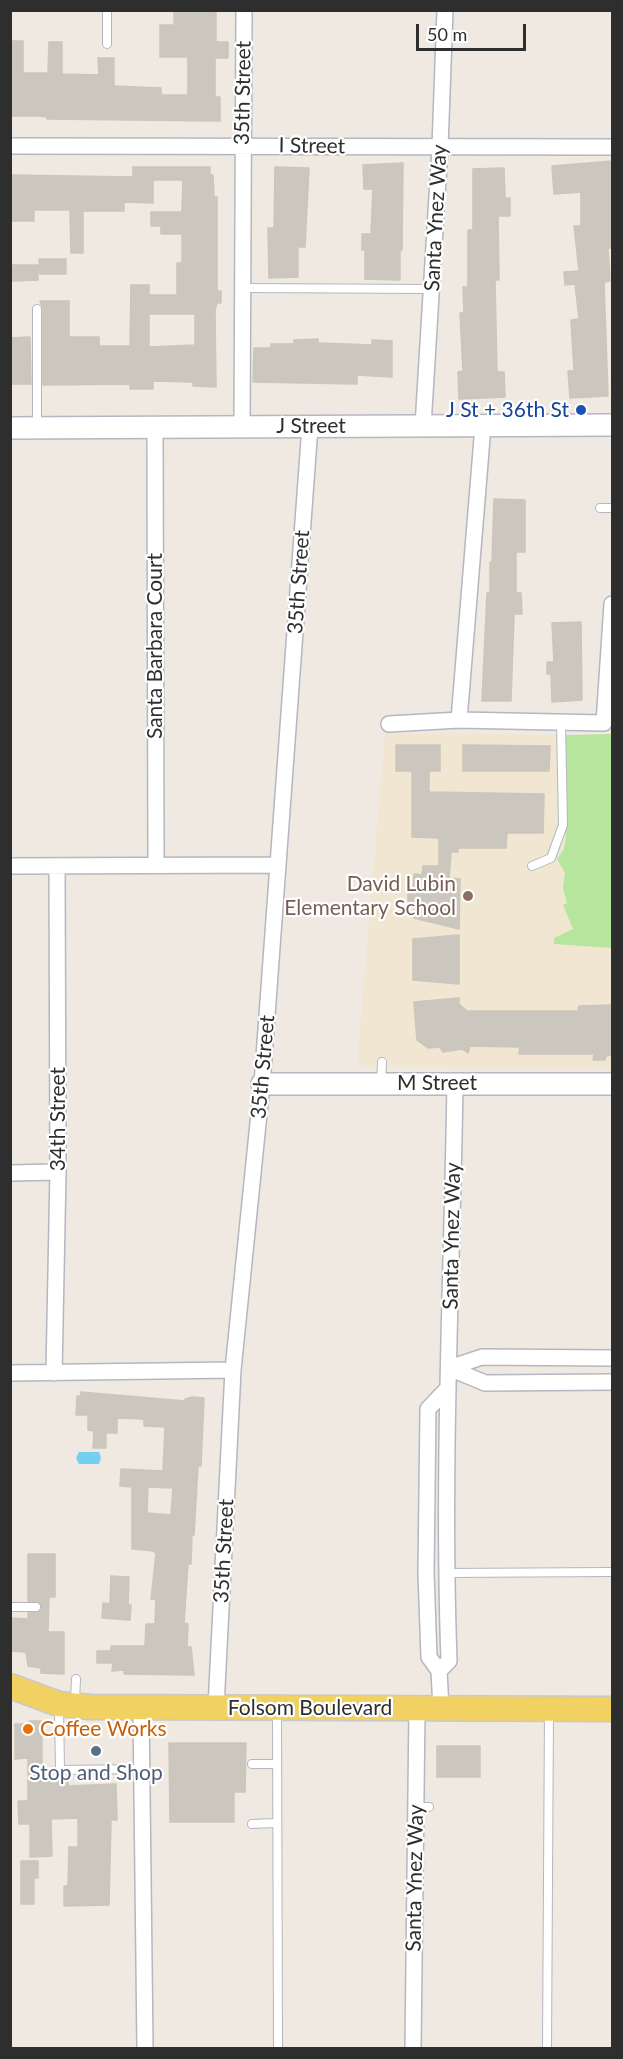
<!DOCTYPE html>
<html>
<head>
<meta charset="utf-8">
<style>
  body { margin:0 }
  #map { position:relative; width:623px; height:2059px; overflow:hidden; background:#efe9e1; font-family:Lato,sans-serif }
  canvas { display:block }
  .frame { position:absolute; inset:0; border:12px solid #2e2e2e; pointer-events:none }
  .scale { position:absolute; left:416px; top:24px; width:110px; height:27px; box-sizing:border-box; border:3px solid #2e2e2e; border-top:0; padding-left:8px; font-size:18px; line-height:21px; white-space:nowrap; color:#2e2e2e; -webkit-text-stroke:4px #fff; paint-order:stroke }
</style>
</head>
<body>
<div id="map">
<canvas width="623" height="2059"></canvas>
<div class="frame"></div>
<div class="scale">50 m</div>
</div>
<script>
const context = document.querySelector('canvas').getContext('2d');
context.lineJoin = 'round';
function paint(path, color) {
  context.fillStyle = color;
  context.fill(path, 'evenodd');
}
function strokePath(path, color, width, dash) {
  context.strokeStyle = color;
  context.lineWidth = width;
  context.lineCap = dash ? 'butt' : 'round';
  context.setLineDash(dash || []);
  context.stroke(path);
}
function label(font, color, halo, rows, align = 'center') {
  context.font = font + ' Lato,sans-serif';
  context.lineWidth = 4.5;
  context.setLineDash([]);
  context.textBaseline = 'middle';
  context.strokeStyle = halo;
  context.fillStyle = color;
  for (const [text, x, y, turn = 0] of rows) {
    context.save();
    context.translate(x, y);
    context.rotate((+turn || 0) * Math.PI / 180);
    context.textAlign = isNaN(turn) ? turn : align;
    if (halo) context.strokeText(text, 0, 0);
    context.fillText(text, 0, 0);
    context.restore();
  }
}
const education = new Path2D(`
  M385,733l181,2v101l-2,13 -7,10 8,14 -2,15 4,15 -4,3 10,23 -19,9v6l58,4v121l-255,-3z`);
const green = new Path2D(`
  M612,734v214l-58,-4v-6l19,-9 -10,-24 4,-2 -4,-15 2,-15 -8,-14 7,-10 2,-13v-101z`);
const water = new Path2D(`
  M79,1452h20l2,6 -2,6h-20l-3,-6z`);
const building = new Path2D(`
  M174,10l42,2v30h12v16h-13v39h5v24l-173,-2v-2l-8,-1h-29v-75h13v32h25l1,-31h13v32l37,1 -1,-17h16v28l47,2v7h27v-38h-28v-32h14z
  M612,161v87h-4l2,33 -6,1 4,114 -38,2 -2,-27h6l-3,-51 8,-1 -4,-35 -10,1 -1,-13 15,-1 -5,-45h7v-34l-27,2 -2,-28z
  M403,163l-1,87h-2v30l-35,-1v-29h-3v-16h9l2,-45h-9l-1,-24z
  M133,167h77v8h3l1,22h3v94h4v12h-4l-2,7 1,77 -23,-1v-4l-40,-1v8h-23v-5l-87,1v-76l-3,-8h29v36h30v9h31l1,-61h18v10h28v-32h5v-29h-21v-8h-10v-14h31l1,-32h-30v23l-29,-1v9h-41v42h-12l-1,-43h-36v11h-24v-46l123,2zM149,314h46v31l-46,2z
  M275,167l34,1 -4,79h-7v30l-29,1 -1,-50h6z
  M504,168l1,30h5v18h-12l1,64h-4l2,92h7l1,25 -46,2 -1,-27 5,-1 -3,-58h4l-1,-26h5v-57h5v-61z
  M39,259h27v15h-26z
  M10,265h28v15l-28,1z
  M30,337l1,47h-21v-46z
  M318,339v4l54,2v-5l20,1v36l-35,-2v9l-104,-2 1,-34h17v-4h23v-4z
  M494,499l31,1v52h-9v41h5l1,21h-8l-3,87h-29l5,-108h3v-31h2z
  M581,622l1,78 -30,2 -1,-28h-4v-12h7l-2,-39z
  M396,745h44v26h-11v21l115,2 -1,39h-36l-1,15h-48v4h-7l-2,26 11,1 -1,50 -45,-11v-15l-6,-2v-9l5,-1 1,-17 8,1 1,-9h16v-28l-27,-1v-66h-16z
  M463,745l87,1 -1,25h-86z
  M459,935v49l-46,-4v-41z
  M459,998v6l8,7h111l1,-5 33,-1v50l-6,1 -1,4h-12l1,-6h-75l1,-7 -50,-1 -2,7 -6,-4 -19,3 -3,-5 -12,1 -11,-8 -3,-38z
  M81,1392l104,9v-2l8,-2 11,1 -3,68h-3l-4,69h-2l-1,29h-3l-4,59 4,1 -1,23h4l3,28 -70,-1v-4l-12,1 1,-8h-16v-12h14v-5h34l1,-22h9l1,-25h-5l5,-45 -2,-3 -22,-2v-62l-12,-1 1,-17 42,2 2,-44 -21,-1v-7l-27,-1v15h-11v15h-13l1,-17 -6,-1v-15h-12l1,-19h4zM148,1487l25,1 -2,27 -24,-2z
  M28,1554h27v43h-6l-1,35h16v42l-23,-1v-5l-13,-2 -2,-14 -16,-1v-33l18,1v-6l10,-1 4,-4 -4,-6 -10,-1z
  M111,1576l18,1 -1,28h3l-1,15 -28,-2 1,-15 7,1z
  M29,1721h13v56h26v9l48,-2 1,36h-6l-2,85 -45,1v-20h4l1,-39h9v-29l-27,1 1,37 -22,1v-33h-11l-1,-23h10v-43l-13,1v-35h14z
  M169,1743h77l-1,49h-11v30h-64z
  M437,1746h43v31h-43z
  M21,1861h17v17h-4v26h-13z`);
const lane = new Path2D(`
  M107,44v-34
  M244,288l187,1
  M37,309v118
  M600,508h12
  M532,866l19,-8 12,-33 -2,-102
  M381,1082l1,-20
  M446,1573l166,-1
  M10,1607h26
  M75,1701l1,-22
  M59,1707l1,63 82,-1
  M277,1711l1,337
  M252,1764h25
  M416,1807h13
  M252,1824l23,-1
  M547,2048l2,-338`);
const street = new Path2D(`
  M10,146l602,1
  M423,426l17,-279 5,-137
  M155,427l1,438
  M242,427l2,-417
  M459,720l24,-294
  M389,724l70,-4 145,3 8,-119
  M10,866l268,-1
  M10,1173l48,-1
  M449,1368l36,15 127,-1
  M449,1368l33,-11 130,1
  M10,1373l223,-3
  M54,1373l4,-201 -1,-306
  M439,1671l10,-10c-7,-193 3,-385 6,-577
  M141,1707l4,341
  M216,1707l17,-337 29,-286 48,-658
  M441,1708l-2,-37 -10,-14 -3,-84 2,-164 20,-21
  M413,2048l4,-340`);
const secondary = new Path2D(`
  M10,428l602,-3
  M262,1084h350`);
const primary = new Path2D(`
  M10,1686l49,18 31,3 522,2`);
const markers = [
  [581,410,6,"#1a4fb4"],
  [468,896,6,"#8d6e63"],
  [28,1729,6,"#e8710a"],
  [96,1751,6,"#5c6f8a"]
];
const streetNames = [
  ["35th Street",243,93,-89],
  ["I Street",312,146,1],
  ["Santa Ynez Way",436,218,-87],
  ["J Street",311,426],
  ["35th Street",299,582,-86],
  ["Santa Barbara Court",155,646,-90],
  ["35th Street",263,1067,-85],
  ["M Street",437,1083],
  ["34th Street",58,1119,-90],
  ["Santa Ynez Way",452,1236,-89],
  ["35th Street",224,1551,-87],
  ["Folsom Boulevard",310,1708],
  ["Santa Ynez Way",415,1878,-89]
];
const transitNames = [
  ["J St + 36th St",569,410]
];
const educationNames = [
  ["David Lubin",456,884],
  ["Elementary School",456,908]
];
const foodNames = [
  ["Coffee Works",40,1729]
];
const serviceNames = [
  ["Stop and Shop",96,1773]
];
paint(education, '#f0e6d1');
paint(green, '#b6e59e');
paint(water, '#75cff0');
paint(building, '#cbc7bf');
strokePath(building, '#cbc5ba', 1.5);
strokePath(lane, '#b4b7c1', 10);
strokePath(street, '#b4b7c1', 18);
strokePath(secondary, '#b4b7c1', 24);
strokePath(primary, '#c9c9c9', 27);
strokePath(lane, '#fff', 8);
strokePath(street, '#fff', 15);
strokePath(secondary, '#fff', 21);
strokePath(primary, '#f2d163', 24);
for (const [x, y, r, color] of markers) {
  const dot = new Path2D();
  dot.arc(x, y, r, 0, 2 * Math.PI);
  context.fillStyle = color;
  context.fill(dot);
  strokePath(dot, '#fff', 2);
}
label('21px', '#2e2e2e', '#fff', streetNames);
label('21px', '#164399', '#fff', transitNames, 'right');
label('21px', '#785e54', '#fff', educationNames, 'right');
label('21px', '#c56008', '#fff', foodNames, 'left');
label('21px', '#4e5e75', '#fff', serviceNames);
</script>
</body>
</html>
